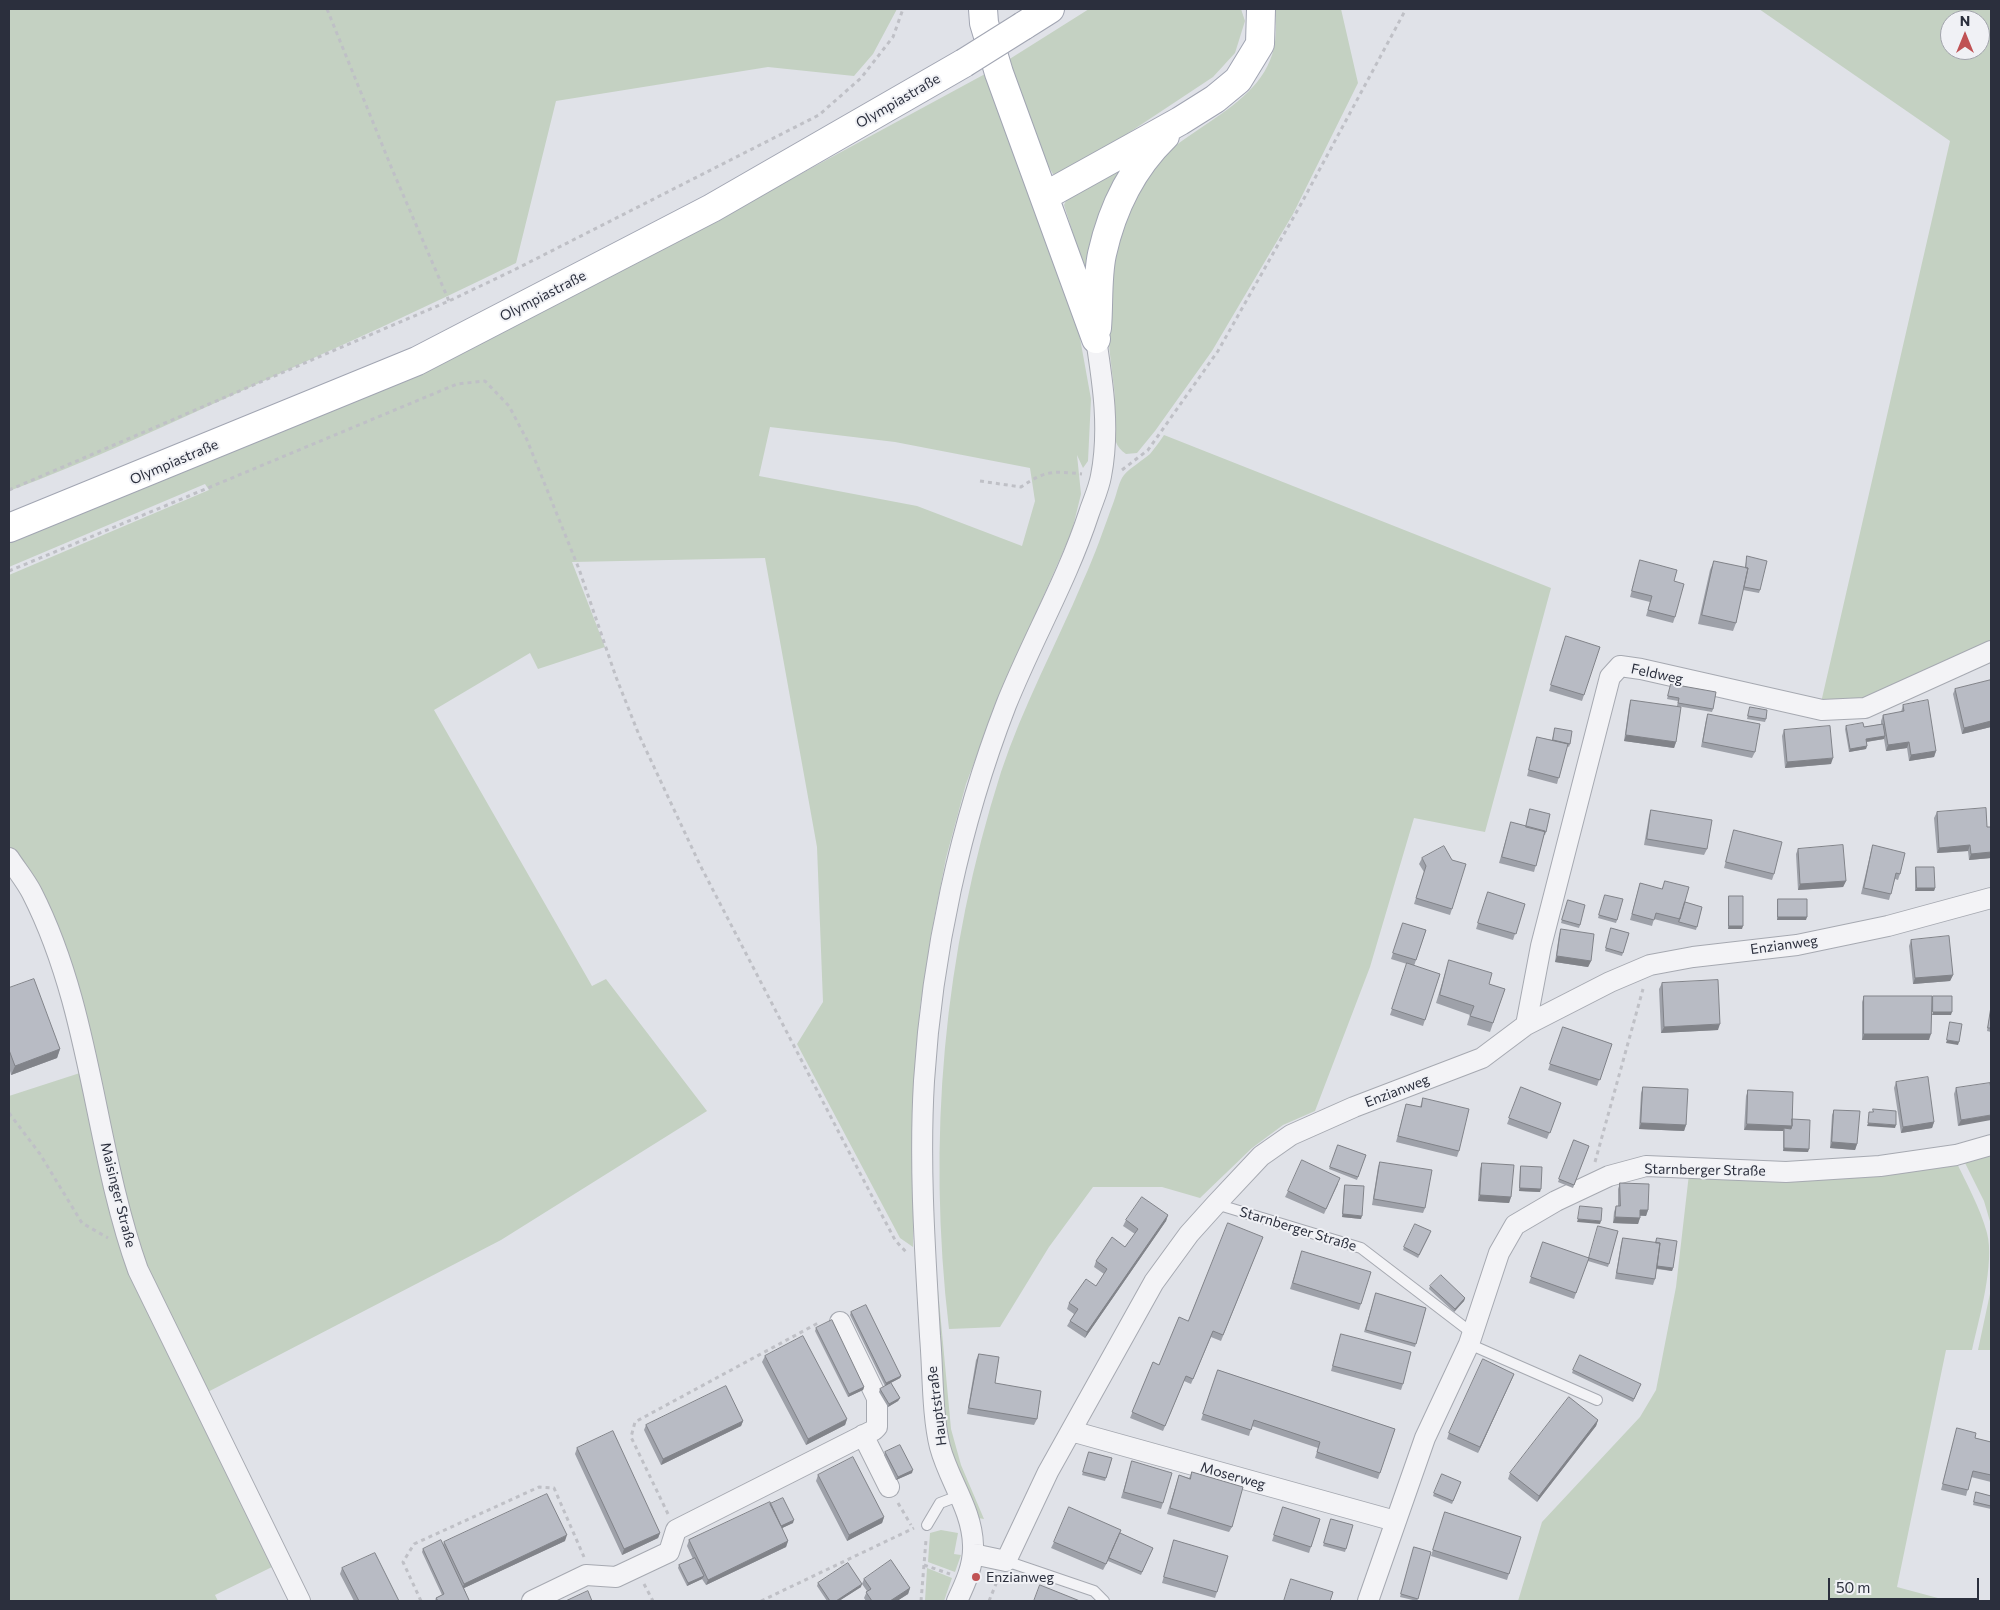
<!DOCTYPE html>
<html>
<head>
<meta charset="utf-8">
<style>
  body { margin:0 }
  #map { position:relative; width:2000px; height:1610px; overflow:hidden; background:#e0e2e8; font-family:Commissioner,sans-serif }
  canvas { display:block }
  .frame { position:absolute; inset:0; border:10px solid #2b2f3d; pointer-events:none }
  .north { position:absolute; left:1940px; top:10px; width:50px; height:50px; box-sizing:border-box; background:#f0f1f5; border:1px solid #a1a3ab; border-radius:50%; rotate:0deg; font-size:14px; font-weight:700; line-height:20px; text-align:center; color:#2b2f3d }
  .north::after { content:''; display:block; margin:auto; width:18px; height:22px; background:#c05254; clip-path:polygon(50% 0,100% 100%,50% 72%,0 100%) }
  .scale { position:absolute; left:1828px; top:1578px; width:151px; height:22px; box-sizing:border-box; border:2px solid #2b2f3d; border-top:0; padding-left:6px; font-size:15px; line-height:18px; white-space:nowrap; color:#2b2f3d; -webkit-text-stroke:4px #f0f1f5; paint-order:stroke }
</style>
</head>
<body>
<div id="map">
<canvas width="2000" height="1610"></canvas>
<div class="frame"></div>
<div class="north">N</div>
<div class="scale">50 m</div>
</div>
<script>
const context = document.querySelector('canvas').getContext('2d');
context.lineJoin = 'round';
function paint(path, color) {
  context.fillStyle = color;
  context.fill(path, 'evenodd');
}
function strokePath(path, color, width, dash) {
  context.strokeStyle = color;
  context.lineWidth = width;
  context.lineCap = dash ? 'butt' : 'round';
  context.setLineDash(dash || []);
  context.stroke(path);
}
function label(font, color, halo, rows, align = 'center') {
  context.font = font + ' Commissioner,sans-serif';
  context.lineWidth = 4;
  context.setLineDash([]);
  context.textBaseline = 'middle';
  context.strokeStyle = halo;
  context.fillStyle = color;
  for (const [text, x, y, turn = 0] of rows) {
    context.save();
    context.translate(x, y);
    context.rotate((+turn || 0) * Math.PI / 180);
    context.textAlign = isNaN(turn) ? turn : align;
    if (halo) context.strokeText(text, 0, 0);
    context.fillText(text, 0, 0);
    context.restore();
  }
}
const green = new Path2D(`
  M9,9h888l-24,45 -19,22 -86,-9 -212,34 -40,162c-89,44 -178,84 -268,125 -79,36 -158,73 -239,103z
  M1089,9h152l4,12 -10,32 -22,24 -148,98 -12,-1 -9,-15 -36,-99z
  M1274,9h67l17,74 -65,131 -81,137 -57,80 -18,22 -11,1c-21,-13 -9,-44 -12,-66 -5,-46 -15,-105 -1,-150 4,-13 25,-53 33,-64 45,-57 145,-72 128,-165z
  M1759,9h232v637l-127,59 -44,2 130,-566zM1950,20h30v30h-30z
  M985,74l91,242 15,83 -3,62 -5,7 -6,-13 4,39 -9,37 -75,171 -31,82 -20,74 -15,77 -11,72 -6,72 -1,168 -13,-9 -103,-194 26,-42 -6,-155 -52,-289 -193,4 33,85 -67,22 -8,-16 -96,57 158,276 14,-7 101,132 -206,129 -301,156 72,171 -57,28 3,6h-209v-505l74,-24 -46,-184 -28,-42v-271l200,-85 -4,-6 -196,83v-27l725,-330zM770,427l125,15 135,26 5,33 -13,45 -105,-40 -158,-30z
  M1151,144l-64,134 -23,-73 6,-13z
  M1164,435l387,153 -66,244 -71,-14 -44,149 -55,144 -32,14 -31,23 -52,50 -38,-11h-69l-44,60 -49,80 -51,2c-22,-189 -6,-375 52,-557 22,-66 55,-127 82,-191 12,-26 21,-53 31,-80 3,-8 5,-20 10,-26 7,-8 18,-14 26,-21 5,-6 10,-13 14,-19z
  M1991,1149v76l-7,-24 -22,-44z
  M1955,1159c11,24 25,48 32,74 8,30 -8,86 -15,117h-26l-49,237 52,14h-431l24,-79 98,-105 16,-27 20,-103 13,-113z
  M933,1279h4l14,150 10,36 23,54 -6,-1 -30,-71z
  M1991,1289v61h-13z
  M941,1530l17,3 -4,21 7,1 -6,17 -27,-10 2,-29z
  M927,1568l25,10 -8,23h-19z`);
const path = new Path2D(`
  M327,9l65,160 57,132
  M1122,470l26,-20 70,-99 83,-147 105,-195
  M980,481l41,6c25,-17 32,-16 61,-13
  M9,490l440,-189 65,-31 305,-155 42,-37 32,-41 10,-28
  M9,571l448,-187 28,-3 24,25 18,34 52,129 37,108 23,58 61,130 175,337 20,38 11,12
  M9,1113l31,41 42,69 26,15
  M1595,1162l48,-173
  M898,1503l13,22
  M668,1514l-37,-77 4,-15 185,-100
  M924,1565l26,9
  M644,1584l9,17
  M421,1601l-18,-39 11,-18 125,-57 15,1 30,69
  M761,1601l153,-73
  M921,1601l5,-61
  M989,1601l9,-22`);
const lane = new Path2D(`
  M1216,1204l145,44 111,85
  M1469,1344l128,56
  M927,1525l13,-22 21,-8
  M1006,1561l88,30 10,10`);
const street = new Path2D(`
  M9,858c7,11 17,23 23,35 60,118 62,254 106,377l162,331
  M1526,1025l15,-79 69,-269 10,-11 21,3 181,41 43,-2 126,-57
  M1071,1431l324,90
  M863,1435l26,52
  M973,1554l33,7 42,-89 106,-190 35,-48 27,-30 45,-48 30,-21 63,-28 128,-49 44,-33 84,-43 40,-17 43,-8 104,-12 91,-19 103,-28
  M532,1601l54,-26 30,2 53,-25 7,-22 198,-100 3,-3v-29l-37,-76
  M957,1601c8,-17 17,-36 16,-56 -1,-36 -24,-64 -33,-98 -8,-32 -7,-77 -10,-111 -5,-85 -11,-170 -6,-255 8,-127 36,-257 82,-376 26,-65 61,-125 83,-192 4,-12 10,-25 12,-37 9,-46 2,-92 -5,-137
  M1368,1601l57,-163 44,-94 30,-91 16,-28 41,-24 53,-25 37,-10 140,6 94,-6 76,-11 35,-10`);
const primary = new Path2D(`
  M983,9l1,14 15,50 97,266
  M1023,26l27,-17
  M1045,196l135,-75 35,-22 23,-19 22,-36 1,-35
  M1097,328c2,-24 0,-51 5,-74 10,-45 30,-86 63,-118
  M9,528l408,-167 295,-153 252,-145`);
const primaryBridge = new Path2D(`
  M964,63l59,-37`);
const wall = new Path2D(`
  M1747,556l13,34 -1,3 -16,-3 -7,33 -3,8 -35,-7 12,-54 4,-9 31,7z
  M1640,560l34,21 1,36 -2,6 -27,-7 4,-14 -20,-5z
  M1564,642l20,53 -2,6 -33,-10z
  M1991,680v47l-29,7 -9,-40 2,-5z
  M1671,684l42,25 -1,3 -35,-6 1,-5 -11,-2z
  M1631,700l45,42 -2,6 -50,-7 5,-35z
  M1903,705l33,46 -2,6 -25,4 -2,-13 -21,3 -2,-12 -17,3 -1,7 -17,3 -4,-23 1,-3 18,1 17,-3v-3l2,-6 18,-3z
  M1750,707l16,12 -1,3 -18,-3z
  M1708,714l47,38 -3,6 -51,-11 5,-27z
  M1555,728l15,16 -1,3 -2,-1 -10,38 -30,-8 10,-39 15,3z
  M1784,730l47,34 -46,4 -3,-32z
  M1530,809l16,23 -1,3h-1l-10,37 -35,-9 12,-41 15,4z
  M1651,810l56,39 -3,6 -60,-10 5,-29z
  M1937,812l50,15h4v31l-22,2 -1,-9 -31,2 -3,-35z
  M1734,830l40,44 -2,6 -48,-12z
  M1873,845l27,29 -2,6 -3,-1 -6,21 -28,-6 10,-43z
  M1798,849l48,32 -3,6 -45,3 -2,-36z
  M1422,858l30,51 -2,6 -36,-11 10,-32 -5,-8z
  M1916,867l19,21 -1,3h-19v-21z
  M1665,881l20,21 17,5 -6,23 -42,-11 -2,7 -22,-6 10,-37 22,6z
  M1488,892l37,12 -12,36 -37,-11z
  M1605,895l12,25 -1,3 -18,-5z
  M1729,896l13,33h-14v-30z
  M1778,899l28,21h-29v-18z
  M1568,900l12,25 -1,3 -18,-5z
  M1403,923l23,7 -12,36 26,8 -17,52 -33,-11 17,-51 -16,-5z
  M1611,928l18,5 -7,23 -17,-5z
  M1561,929l30,32 -3,6 -33,-5 4,-27z
  M1911,940l42,35 -3,6 -37,3 -4,-38z
  M1449,960l40,24 16,5 -15,43 -23,-7 3,-10 -34,-12z
  M1662,983l56,47 -57,3 -2,-44z
  M9,988l51,61 -3,9 -46,17 -2,-8z
  M1864,996l65,44h-67v-38z
  M1991,1007v25l-4,-1z
  M1563,1027l49,17 -15,42 -49,-16z
  M1896,1082l38,40 -2,6 -31,5 -7,-45z
  M1521,1087l40,16 -14,36 -40,-15z
  M1643,1087l43,38 -2,6 -45,-2 2,-36z
  M1956,1088l35,1 -33,37 -4,-32z
  M1748,1090l44,29 16,33 -25,-1v-20l-39,-1 2,-34z
  M1423,1098l36,53 -2,6 -61,-15 10,-38 14,3z
  M1834,1110l23,34 -2,6 -25,-2 2,-33z
  M1574,1140l15,6 -16,42 -15,-6z
  M1338,1145l28,10 -9,25 -28,-11z
  M1380,1162l45,46 -2,5 -51,-8 6,-38z
  M1482,1163l29,34 -2,6 -31,-2 2,-32z
  M1521,1166l19,26 -21,-1 1,-22z
  M1620,1183l28,27 -2,6h-6l-2,8 -25,-1 1,-11 2,-6h2v-17z
  M1338,1184l-14,30 -39,-17 3,-6z
  M1345,1185l16,34 -19,-2 2,-29z
  M1168,1215l-2,6 -81,117 -18,-12 3,-5 4,-7 -7,-5 2,-6 27,-17 8,-12 -10,-7 2,-6 29,-14 10,-13 -12,-8 3,-6z
  M1618,1231l-10,36 -20,-6v-1l-14,39 -45,-16 14,-41 45,16z
  M1430,1234l-12,24 -15,-8 1,-3z
  M1263,1237l-42,104 -10,-4 -20,47 -7,-3 -21,50 -33,-13 23,-56 6,3 29,-44z
  M1623,1238l32,5 2,-5 16,30 -1,3 -16,-2 -1,10 -2,6 -38,-6 6,-35z
  M1302,1251l59,53 -2,6 -69,-21z
  M1430,1286l35,12 -1,3 -10,11 -25,-23z
  M1376,1293l50,15 -11,39 -51,-15z
  M851,1312l50,64 -1,2 -15,8 -35,-71z
  M816,1328l48,59 -1,3 -15,7 -33,-66z
  M1341,1334l62,50 -2,6 -70,-19z
  M979,1354l16,29 42,36 -3,6 -67,-11 9,-54z
  M765,1356l82,63 -2,6 -39,20 -44,-83z
  M1218,1370l177,59 -17,50 -63,-21 3,-10 -66,-22 -3,10 -48,-16z
  M1573,1370l68,14 -8,18 -61,-29z
  M1514,1374l-36,79 -31,-14 2,-6z
  M880,1389l20,9 -2,3 -10,6 -9,-15z
  M1598,1420l-2,6 -59,76 -29,-23 2,-6z
  M743,1421l-2,5 -80,39 -17,-35 2,-5z
  M1957,1428l18,10 16,4v40l-20,-5 -5,19 -25,-6z
  M577,1448l83,85 -2,5 -36,17 -47,-101z
  M885,1452l27,21 -16,7 -12,-25z
  M1089,1452l23,6 -7,23 -23,-6z
  M1132,1461l31,42 -2,6 -40,-11z
  M1192,1472l40,55 -3,5 -62,-18 12,-39 10,3z
  M818,1475l66,42 -2,6 -35,18 -31,-60z
  M1461,1482l-9,22 -19,-8 1,-3z
  M1976,1492l15,4v13l-18,-4z
  M770,1504l23,19 -11,5 6,13 -2,6 -80,38 -4,-6 -15,7 -9,-18 1,-3 14,-6 -6,-13 2,-6z
  M1283,1507l37,12 -11,34 -37,-12z
  M1445,1512l76,25 -14,43 -76,-24z
  M1331,1519l22,6 -8,27 -22,-6z
  M1174,1540l43,52 -2,6 -53,-15z
  M565,1541l-101,47 5,13h-34l1,-3 6,-3 -20,-43 1,-3 20,-4 1,-3z
  M1054,1542l99,6 -12,27 -33,-14 1,-2 -6,11 -52,-22z
  M1414,1547l17,5 -14,49 -17,-4z
  M342,1568l57,33h-45l-14,-27z
  M864,1579l46,9 -2,6 -11,7h-31l-2,-3 3,-7 -5,-7z
  M818,1583l43,4 -22,14h-12l-10,-15z`);
const shadedWall = new Path2D(`
  M1991,721v6l-29,7 2,-6z
  M1626,735l50,7 -2,6 -50,-7z
  M1885,736l-1,3 -19,3 1,-3z
  M1909,742l-2,6 -21,3 2,-6z
  M1867,746l-1,3 -17,3 1,-3z
  M1936,751l-2,6 -25,4 2,-6z
  M1833,758l-2,6 -46,4 2,-6z
  M1970,845l-2,6 -31,2 2,-5z
  M1991,852v6l-22,2 2,-6z
  M1846,881l-3,6 -45,3 2,-6z
  M1917,888h18l-1,3h-19z
  M1778,917h29l-1,3h-29z
  M1729,926h14l-1,3h-14z
  M1557,956l34,5 -3,6 -33,-5z
  M1953,975l-3,6 -37,3 2,-6z
  M1933,1012h19l-1,3h-19z
  M1720,1024l-2,6 -57,3 3,-6z
  M1864,1034h67l-2,6h-67z
  M1947,1040l12,2 -1,3 -12,-2z
  M60,1049l-3,9 -46,17 4,-9z
  M1991,1115v5l-33,6 3,-6z
  M1934,1122l-2,6 -31,5 2,-6z
  M1641,1123l45,2 -2,6 -45,-2z
  M1868,1123l28,2 -1,3 -28,-2z
  M1747,1124l45,2 -2,6 -6,-4 -1,3 -39,-1z
  M1832,1142l25,2 -2,6 -25,-2z
  M1784,1148l25,1 -1,3 -25,-1z
  M1520,1188l21,1 -1,3 -21,-1z
  M1480,1195l31,2 -2,6 -31,-2z
  M1640,1210h8l-2,6 -8,-1z
  M1343,1214l19,2 -1,3 -19,-2z
  M1168,1215l-2,6 -81,117 2,-6z
  M1615,1217l25,1 -2,6 -25,-1z
  M1578,1219l23,2 -1,3 -23,-2z
  M1656,1265l17,3 -1,3 -17,-3z
  M1465,1298l-1,3 -10,11 1,-3z
  M1514,1374l-2,5 -34,74 2,-6z
  M901,1376l-1,2 -15,8 1,-3z
  M864,1387l-1,3 -15,7 1,-3z
  M900,1398l-2,3 -10,6 1,-3z
  M847,1419l-2,6 -39,20 2,-6z
  M1598,1420l-2,6 -59,76 2,-6z
  M743,1421l-2,5 -80,39 2,-6z
  M913,1470l-1,3 -16,7 2,-3z
  M884,1517l-2,6 -35,18 2,-6z
  M794,1520l-1,3 -15,7 1,-3z
  M660,1533l-2,5 -36,17 2,-6z
  M567,1535l-2,6 -103,48 2,-5z
  M788,1541l-2,6 -80,38 2,-5z
  M704,1576l-2,3 -15,7 1,-3z
  M862,1584l-1,3 -22,14h-3z
  M910,1588l-2,6 -11,7h-7z`);
const building = new Path2D(`
  M1747,556l20,5 -7,29 -16,-3 4,-19h-2z
  M1640,560l37,10 -3,11 10,3 -9,33 -27,-7 4,-14 -20,-5z
  M1714,561l34,7 -12,55 -34,-8z
  M1566,636l34,11 -16,48 -33,-10z
  M1991,680v41l-27,7 -9,-39z
  M1671,684l45,8 -3,17 -35,-6 1,-5 -11,-2z
  M1631,700l50,7 -5,35 -50,-7z
  M1928,700l8,51 -25,4 -2,-13 -21,3 -5,-30 21,-4 -1,-6z
  M1750,707l17,3 -1,9 -18,-3z
  M1708,714l52,10 -5,28 -52,-10z
  M1863,723l1,4 19,-3 2,12 -19,3 1,7 -17,3 -4,-23z
  M1830,726l3,32 -46,4 -3,-32z
  M1555,728l17,3 -2,13 -17,-4z
  M1537,737l31,7 -9,34 -30,-8z
  M1986,808l1,19h4v25l-20,2 -1,-9 -31,3 -2,-36z
  M1530,809l20,5 -4,18 -20,-5z
  M1651,810l61,10 -5,29 -60,-10z
  M1511,822l34,9 -9,35 -34,-9z
  M1734,830l48,12 -8,32 -48,-12z
  M1843,845l3,36 -46,3 -2,-35z
  M1873,845l32,8 -5,21 -4,-1 -5,21 -27,-6z
  M1444,846l8,14 14,4 -14,45 -36,-11 10,-32 -4,-8z
  M1916,867h18l1,21h-18z
  M1665,881l24,6 -9,32 -24,-6 -2,7 -22,-6 8,-31 22,6z
  M1488,892l37,12 -9,30 -38,-11z
  M1605,895l18,4 -6,21 -18,-5z
  M1729,896h14v30h-14z
  M1778,899h29v18h-29z
  M1568,900l17,5 -5,20 -18,-5z
  M1685,902l17,5 -5,20 -18,-5z
  M1403,923l23,7 -10,30 -23,-7z
  M1611,928l18,5 -6,20 -17,-5z
  M1561,929l33,5 -3,27 -34,-5z
  M1949,936l4,39 -38,3 -4,-38z
  M1449,960l43,13 -3,11 16,5 -12,34 -23,-7 4,-10 -34,-11z
  M1407,963l33,11 -15,46 -33,-11z
  M34,979l26,70 -45,17 -6,-16v-62z
  M1718,980l2,44 -56,3 -2,-44z
  M1864,996h68l-1,38h-67z
  M1933,996h19v16h-19z
  M1991,1007v21h-3z
  M1950,1022l12,2 -3,18 -12,-2z
  M1563,1027l49,17 -12,36 -50,-16z
  M1928,1077l6,45 -31,5 -7,-45z
  M1990,1083l1,6v26l-30,5 -5,-32z
  M1521,1087l40,16 -11,30 -41,-15z
  M1643,1087l45,2 -2,36 -45,-2z
  M1748,1090l45,2 -1,34 -45,-2z
  M1423,1098l46,11 -10,42 -61,-15 8,-32 15,3z
  M1873,1109l23,2v14l-28,-2 1,-11h4z
  M1834,1110l26,1 -3,33 -25,-2z
  M1792,1119l18,1 -1,29 -25,-1v-20l7,1 1,-3z
  M1574,1140l15,6 -15,39 -15,-6z
  M1338,1145l28,10 -8,22 -28,-10z
  M1302,1160l38,18 -14,31 -38,-18z
  M1380,1162l52,8 -7,38 -51,-9z
  M1482,1163l32,2 -3,32 -31,-2z
  M1521,1166l21,1 -1,22 -21,-1z
  M1620,1183l29,1 -1,26h-8v8l-25,-1 1,-11h4z
  M1345,1185l19,1 -2,30 -19,-2z
  M1142,1197l26,18 -81,117 -17,-11 8,-12 -9,-6 17,-24 10,7 11,-17 -11,-8 16,-24 13,10 13,-18 -12,-9z
  M1580,1206l22,2 -1,13 -23,-2z
  M1228,1223l35,14 -40,98 -10,-4 -20,48 -7,-3 -21,50 -33,-14 21,-50 6,3 20,-48 9,4z
  M1415,1224l16,7 -12,24 -15,-8z
  M1598,1226l20,5 -9,33 -20,-6z
  M1623,1238l37,5 -5,36 -38,-6z
  M1657,1238l20,3 -4,27 -16,-2 3,-23h-4z
  M1543,1242l46,16 -13,35 -45,-16z
  M1302,1251l69,21 -10,32 -68,-21z
  M1441,1275l24,23 -10,11 -25,-23z
  M1376,1293l50,15 -10,36 -50,-14z
  M866,1305l35,71 -15,7 -35,-71z
  M832,1320l32,67 -15,7 -33,-66z
  M1341,1334l70,18 -8,32 -70,-18z
  M803,1336l44,83 -39,20 -43,-83z
  M979,1354l20,3 -4,26 46,8 -4,28 -68,-11z
  M1580,1355l61,29 -7,15 -61,-29z
  M1483,1359l31,15 -34,73 -31,-14z
  M1218,1370l177,59 -15,44 -63,-21 3,-10 -66,-22 -3,10 -48,-16z
  M891,1383l9,15 -11,6 -9,-15z
  M726,1386l17,35 -80,38 -17,-34z
  M1569,1397l29,23 -59,76 -29,-23z
  M1957,1428l19,5 -1,5 16,4v33l-18,-4 -5,19 -25,-6z
  M613,1431l47,102 -36,16 -47,-101z
  M900,1445l13,25 -15,7 -13,-25z
  M1089,1452l23,6 -6,20 -23,-6z
  M853,1457l31,60 -35,18 -31,-60z
  M1132,1461l40,12 -9,30 -39,-11z
  M1192,1472l51,15 -11,40 -62,-19 9,-33 11,4z
  M1442,1474l19,8 -8,19 -19,-8z
  M1976,1492l15,4v10l-17,-4z
  M547,1494l20,41 -103,49 -20,-42z
  M783,1498l11,22 -13,6 -11,-22z
  M770,1502l18,39 -80,39 -19,-40z
  M1069,1507l52,23 -15,34 -52,-22z
  M1283,1507l37,12 -9,28 -37,-12z
  M1445,1512l76,25 -12,37 -76,-24z
  M1331,1519l22,6 -7,24 -22,-6z
  M1120,1533l33,15 -11,24 -33,-14z
  M441,1540l28,60 -2,1h-29l-2,-3 8,-4 -21,-45z
  M1174,1540l54,16 -11,36 -53,-15z
  M1414,1547l17,5 -13,47 -17,-5z
  M375,1553l24,48h-40l-17,-33z
  M695,1558l9,18 -16,7 -9,-18z
  M891,1560l19,28 -20,13h-18l-6,-9 5,-3 -7,-10z
  M848,1563l14,21 -26,17h-6l-12,-18z
  M1291,1579l42,13 -3,9h-46z
  M1040,1585l40,16h-46z
  M588,1591l4,10h-26z`);
const markers = [
  [976,1577,5,"#c05254"]
];
const streetNames = [
  ["Olympiastraße",898,101,-30],
  ["Olympiastraße",543,296,-27],
  ["Olympiastraße",174,462,-23],
  ["Feldweg",1657,674,12],
  ["Enzianweg",1784,945,-8],
  ["Enzianweg",1397,1091,-21],
  ["Starnberger Straße",1705,1170,1],
  ["Maisinger Straße",118,1195,76],
  ["Starnberger Straße",1298,1229,17],
  ["Hauptstraße",937,1406,-97],
  ["Moserweg",1233,1476,16]
];
const poiNames = [
  ["Enzianweg",986,1577]
];
paint(green, '#c4d1c2');
strokePath(lane, '#a6a9b1', 12);
strokePath(street, '#a6a9b1', 22);
strokePath(primary, '#a1a5b2', 30);
strokePath(path, '#bfc0c6', 3, [4, 4]);
strokePath(lane, '#f3f3f6', 10);
strokePath(street, '#f3f3f6', 20);
strokePath(primary, '#fff', 28);
strokePath(primaryBridge, '#a1a5b2', 30, []);
strokePath(primaryBridge, '#fff', 28);
paint(wall, '#9ea1a9');
paint(shadedWall, '#818389');
paint(building, '#b8bbc4');
strokePath(building, '#818389', 1);
for (const [x, y, r, color] of markers) {
  const dot = new Path2D();
  dot.arc(x, y, r, 0, 2 * Math.PI);
  context.fillStyle = color;
  context.fill(dot);
  strokePath(dot, '#f0f1f5', 2);
}
label('14px', '#2b2f3d', '#f0f1f5', streetNames);
label('14px', '#2b2f3d', '#f0f1f5', poiNames, 'left');
</script>
</body>
</html>
